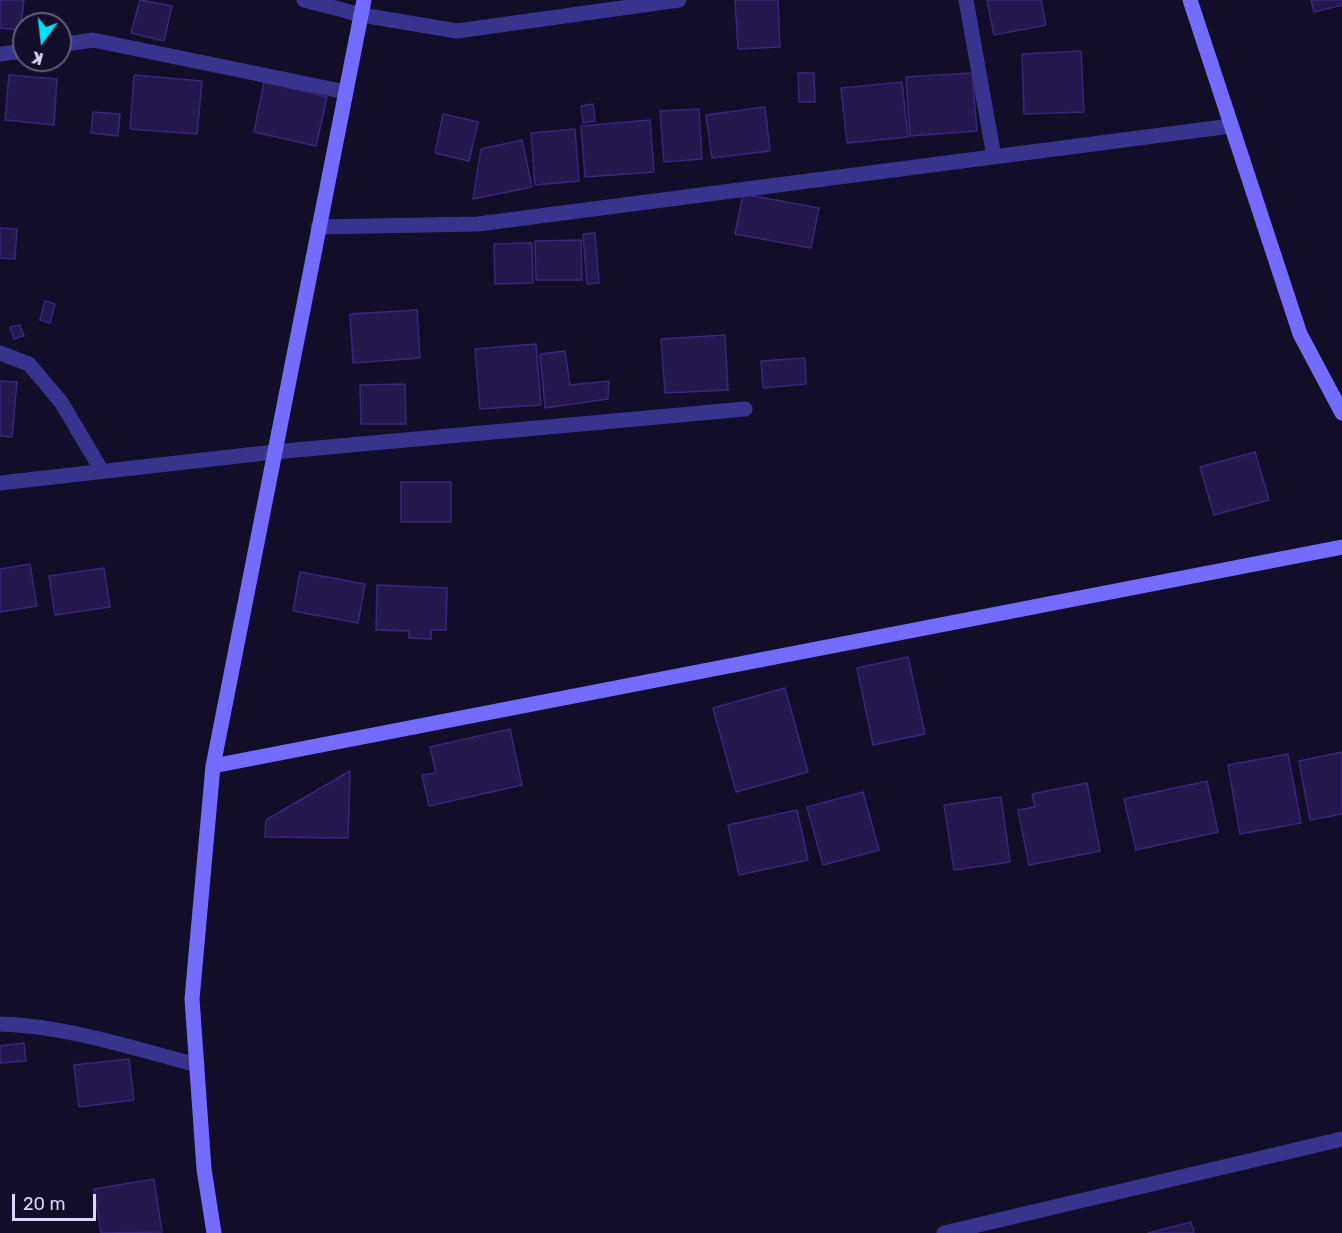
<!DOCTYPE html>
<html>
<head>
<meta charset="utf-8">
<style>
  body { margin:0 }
  #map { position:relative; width:1342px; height:1233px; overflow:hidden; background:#120d29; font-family:Rubik,sans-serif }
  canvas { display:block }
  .north { position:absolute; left:12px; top:12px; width:60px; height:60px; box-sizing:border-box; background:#120d29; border:2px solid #625d7f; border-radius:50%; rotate:195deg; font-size:16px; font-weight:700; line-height:24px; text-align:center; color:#dbd5ff }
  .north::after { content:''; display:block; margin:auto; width:21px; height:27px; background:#01e0ff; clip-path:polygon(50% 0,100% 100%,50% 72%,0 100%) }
  .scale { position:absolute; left:12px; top:1194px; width:84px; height:27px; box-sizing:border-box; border:3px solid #dbd5ff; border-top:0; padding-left:8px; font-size:18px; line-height:21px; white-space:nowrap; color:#dbd5ff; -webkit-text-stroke:4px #120d29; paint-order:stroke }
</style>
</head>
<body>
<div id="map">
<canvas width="1342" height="1233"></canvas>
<div class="north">K</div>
<div class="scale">20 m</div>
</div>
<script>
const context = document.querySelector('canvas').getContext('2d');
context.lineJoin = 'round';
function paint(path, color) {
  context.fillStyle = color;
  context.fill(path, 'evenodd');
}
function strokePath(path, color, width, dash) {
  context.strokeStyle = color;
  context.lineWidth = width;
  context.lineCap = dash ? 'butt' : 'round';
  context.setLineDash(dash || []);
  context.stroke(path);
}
const building = new Path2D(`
  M0,0h24l-4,30 -20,-2z
  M140,0l32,6 -8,35 -33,-8z
  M735,0h43l2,47 -42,2z
  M987,0h54l5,25 -52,10z
  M1311,0h31v5l-28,7z
  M1081,51l3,61 -60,2 -2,-60z
  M798,73h16l1,29h-16z
  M972,73l5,58 -67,5 -4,-59z
  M9,75l48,4 -3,46 -49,-5z
  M134,75l68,6 -5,53 -67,-5z
  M264,82l63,15 -11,49 -62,-14z
  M902,82l6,55 -61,6 -6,-55z
  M593,104l2,17 -12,2 -2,-17z
  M765,107l5,44 -58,7 -6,-43z
  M699,109l3,50 -38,3 -4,-51z
  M93,112l27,2 -2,22 -27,-3z
  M443,114l35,8 -9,39 -34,-8z
  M650,120l4,52 -69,5 -4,-51z
  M575,129l4,52 -44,4 -4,-52z
  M522,140l10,47 -59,12 8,-50z
  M743,194l76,14 -8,40 -76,-14z
  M0,228l17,1 -2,30 -15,-1z
  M595,233l4,50 -12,1 -4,-50z
  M581,240l1,40h-46l-1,-39z
  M532,243l1,40 -38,1 -1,-40z
  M45,301l10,3 -5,19 -10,-3z
  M417,310l3,48 -67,5 -3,-49z
  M20,325l4,11 -10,3 -4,-12z
  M725,335l3,55 -63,3 -4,-54z
  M536,344l5,61 -61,4 -5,-60z
  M565,351l5,34 39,-4 -1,18 -63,9 -5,-54z
  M805,358l1,26 -43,4 -2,-27z
  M0,381l17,1 -5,55 -12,-1z
  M405,384l1,40h-45l-1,-39z
  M1255,452l14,48 -55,15 -14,-48z
  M401,482h50v40h-50z
  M30,564l7,42 -37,6v-43z
  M104,568l6,39 -55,8 -6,-39z
  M300,572l65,12 -7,39 -65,-12z
  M377,585l70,3 -1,42h-15v9l-22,-1v-7l-33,-1z
  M908,657l17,77 -52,11 -16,-77z
  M785,688l23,84 -72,20 -23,-84z
  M510,729l12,56 -93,21 -7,-31 14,-2 -6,-26z
  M1342,752v62l-32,6 -11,-59z
  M1288,754l13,69 -61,11 -12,-69z
  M350,771l-2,67 -83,-1 1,-17z
  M1207,781l11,51 -82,18 -12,-51z
  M1087,783l13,68 -71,14 -11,-55 17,-3 -3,-13z
  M863,792l16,58 -56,15 -16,-58z
  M1001,797l9,65 -56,8 -10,-65z
  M797,810l11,50 -69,15 -11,-50z
  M24,1043l2,18 -26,2v-17z
  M129,1059l5,41 -55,7 -5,-42z
  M154,1179l8,53 -61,1 -7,-44z
  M1191,1222l3,11h-46z`);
const street = new Path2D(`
  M304,0l58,15 95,16 222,-31
  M966,0l28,157
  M60,45l33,-5 253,52
  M0,54l24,-3
  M318,227l160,-3 753,-98
  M0,353l29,11 32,38 41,69
  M0,483l274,-31 471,-43
  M0,1024c67,2 132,24 197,41
  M944,1233l398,-94`);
const secondary = new Path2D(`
  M1190,0l110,334 42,79
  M213,766l1129,-219
  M214,1233l-10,-64 -12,-170 21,-233 151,-766`);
paint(building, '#23174c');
strokePath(building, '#39267b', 1.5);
strokePath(street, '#38338d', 15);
strokePath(secondary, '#736cff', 15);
</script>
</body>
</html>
